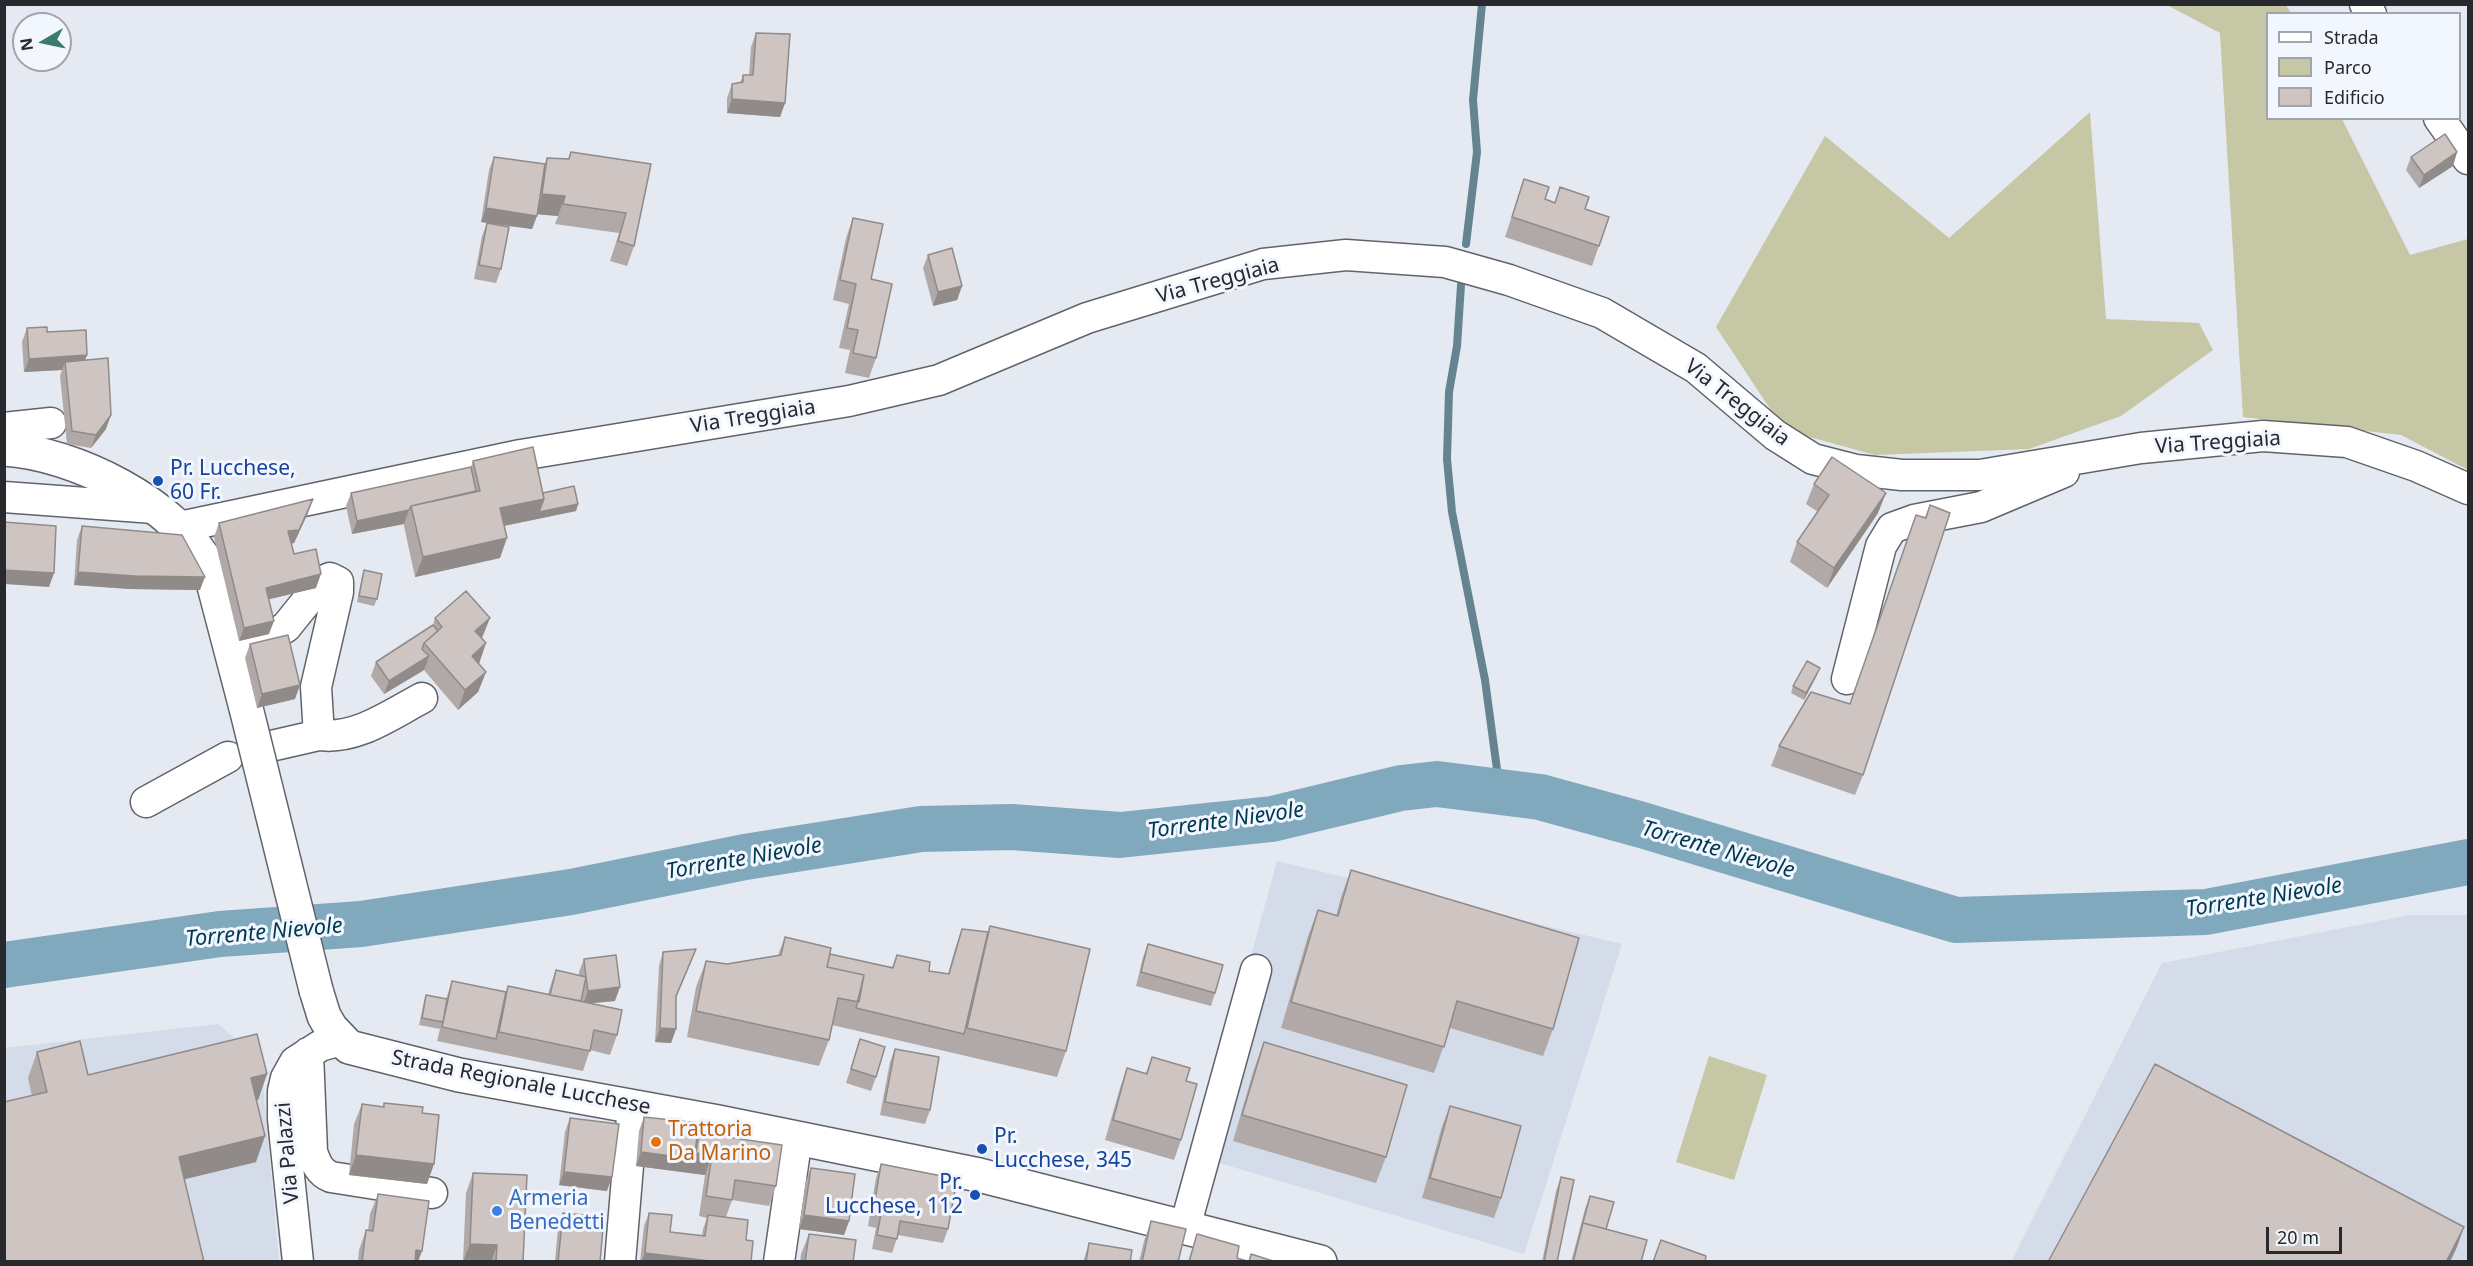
<!DOCTYPE html>
<html>
<head>
<meta charset="utf-8">
<style>
  body { margin:0 }
  #map { position:relative; width:2473px; height:1266px; overflow:hidden; background:#e5e9f1; font-family:"Noto Sans",sans-serif }
  canvas { display:block }
  .frame { position:absolute; inset:0; border:6px solid #28292c; pointer-events:none }
  .legend { position:absolute; left:2266px; top:12px; width:195px; height:108px; box-sizing:border-box; background:#f2f6fe; border:2px solid #a1a4aa; margin:0; padding:8px 10px; list-style:none; font-size:18px; color:#28292c }
  .legend li { display:flex; align-items:center; gap:12px; height:30px }
  .legend b { width:30px; border:2px solid #a1a4aa }
  .north { position:absolute; left:12px; top:12px; width:60px; height:60px; box-sizing:border-box; background:#f2f6fe; border:2px solid #a1a4aa; border-radius:50%; rotate:261deg; font-size:16px; font-weight:700; line-height:24px; text-align:center; color:#28292c }
  .north::after { content:''; display:block; margin:auto; width:21px; height:27px; background:#3a7b6c; clip-path:polygon(50% 0,100% 100%,50% 72%,0 100%) }
  .scale { position:absolute; left:2266px; top:1227px; width:76px; height:27px; box-sizing:border-box; border:3px solid #28292c; border-top:0; padding-left:8px; font-size:18px; line-height:21px; white-space:nowrap; color:#28292c; -webkit-text-stroke:4px #f2f6fe; paint-order:stroke }
</style>
</head>
<body>
<div id="map">
<canvas width="2473" height="1266"></canvas>
<div class="frame"></div>
<ul class="legend">
<li><b style="height:8px;background:#fff"></b>Strada</li>
<li><b style="height:16px;background:#c5c7a5"></b>Parco</li>
<li><b style="height:16px;background:#cec5c2"></b>Edificio</li>
</ul>
<div class="north">N</div>
<div class="scale">20 m</div>
</div>
<script>
const context = document.querySelector('canvas').getContext('2d');
context.lineJoin = 'round';
function paint(path, color) {
  context.fillStyle = color;
  context.fill(path, 'evenodd');
}
function strokePath(path, color, width, dash) {
  context.strokeStyle = color;
  context.lineWidth = width;
  context.lineCap = dash ? 'butt' : 'round';
  context.setLineDash(dash || []);
  context.stroke(path);
}
function label(font, color, halo, rows, align = 'center') {
  context.font = font + ' "Noto Sans",sans-serif';
  context.lineWidth = 6;
  context.setLineDash([]);
  context.textBaseline = 'middle';
  context.strokeStyle = halo;
  context.fillStyle = color;
  for (const [text, x, y, turn = 0] of rows) {
    context.save();
    context.translate(x, y);
    context.rotate((+turn || 0) * Math.PI / 180);
    context.textAlign = isNaN(turn) ? turn : align;
    if (halo) context.strokeText(text, 0, 0);
    context.fillText(text, 0, 0);
    context.restore();
  }
}
const built = new Path2D(`
  M1277,861l345,83 -98,310 -328,-98z
  M2410,915h58v346l-457,1 151,-299z
  M218,1024l43,37 18,200h-274l-1,-213z`);
const green = new Path2D(`
  M2167,5h119l5,8 -23,1v104l74,1 68,136 58,-16v231l-67,-35 -158,-18 -23,-384z
  M2090,112l16,207 93,4 14,27 -92,66 -92,33 -154,6 -91,-25 -68,-103 109,-191 124,102z
  M1709,1056l58,19 -33,105 -58,-18z`);
const stream = new Path2D(`
  M1466,244l11,-92 -4,-52 9,-96
  M1461,285l-4,61 -8,46 -2,67 5,53 33,168 15,112`);
const river = new Path2D(`
  M4,965l216,-31 141,-10 210,-32 174,-35 176,-28 90,-2 109,8 152,-16 129,-31 36,-4 103,13 102,28 314,95 250,-8 262,-50`);
const minor = new Path2D(`
  M2365,4l6,10
  M2439,118l29,41
  M4,428l47,-5
  M4,497l150,11
  M180,527l341,-72 328,-54 90,-21 148,-62 176,-54 83,-9 99,7 64,18 93,33 94,55 79,67 38,24 43,11 46,5h78l161,-27 122,-12 84,6 69,24 52,23
  M232,652l30,-10 24,-15 37,-46 7,-3 8,4v10l-22,95 3,48 -48,11
  M1847,679l34,-133 11,-18 22,-8 67,-13 83,-35
  M319,735c37,5 71,-20 103,-37
  M146,802l82,-45
  M308,1053l4,99c4,11 7,20 19,25l101,16
  M1185,1227l71,-257
  M298,1262l-15,-143v-28l3,-13 9,-16 25,-16 21,-6
  M620,1262l13,-156
  M779,1262l18,-125`);
const major = new Path2D(`
  M4,449c70,4 173,55 205,118l37,141
  M316,990l8,26 7,12 18,19 110,28 259,47 261,53 341,87`);
const majorBridge = new Path2D(`
  M246,708l70,282`);
const wall = new Path2D(`
  M756,33l29,70 -5,14 -53,-4v-15l5,-14 8,-1 3,-8h6l2,-28z
  M571,152l80,12 -17,82 -7,20 -17,-5 9,-28 -64,-9 3,-8 -21,-2 -5,15 -38,-5 7,45 -5,14 -22,-4 8,-43 5,-13 -6,-1 8,-52 5,-13 51,7 2,-6 21,1z
  M2457,152l-4,14 -34,22 -13,-18 5,-13z
  M1524,179l21,20 9,3 31,7 24,8 -17,49 -87,-29z
  M853,218l18,61 5,79 -7,20 -24,-5 5,-23 -11,-2 10,-44 -16,-4 13,-62z
  M928,255l34,31 -5,14 -24,6 -10,-38z
  M27,328l20,4 38,28 21,69 -15,19 -24,-4 -7,-68 2,-6 -38,2 -2,-30z
  M473,461l70,32 35,11 -2,7 -72,15 -4,32 -85,19 -11,-51v-2l-52,10 -6,-28 5,-13 120,-26z
  M1814,484l64,29 -51,75 -37,-26 7,-20 21,-30 -12,-8z
  M1930,505l-67,270 -8,20 -84,-29 8,-20 71,-42z
  M308,513l-14,30 -3,1 3,10 22,34 -47,11v35l-30,7 -25,-104 5,-14z
  M82,526l118,64 -70,-1 -56,-4 3,-45z
  M364,570l13,29 -3,7 -17,-4 5,-25z
  M435,618l47,20 -4,26 8,8 -8,20 -20,18 -34,-40 -40,24 -13,-18 5,-14 57,-37z
  M250,644l45,55 -38,9 -12,-50z
  M1817,675l-13,25 -13,-7 2,-7z
  M1351,870l202,159 -10,27 -93,-28 -16,45 -153,-45 27,-92 10,-26 18,6 5,-19z
  M990,926l76,125 -9,26 -225,-52 -3,15 -10,26 -132,-29 9,-50 10,-26 21,3 51,-9 7,-18 45,17 62,13 5,-12 32,16 19,3 7,-25 7,-20 26,3z
  M1148,944l67,49 -4,13 -75,-20 7,-29z
  M663,952l28,10 -15,36v31l-5,14 -16,-1 4,-76z
  M584,959l31,42 -23,2 25,32 -7,20 -20,-5 -7,21 -146,-30 3,-12 -21,-4 5,-23 2,-7 20,4 6,-18 54,11 2,-6 40,8 3,-10 5,-14 23,5v-3z
  M860,1039l16,38 -5,14 -25,-8z
  M1264,1042l122,115 -10,26 -143,-42 21,-72z
  M895,1049l35,61 -5,14 -45,-9 10,-53z
  M37,1052l51,23 179,-1 -9,26h-1l-1,62 -72,17 20,83h-200v-160l28,-6 -4,-18z
  M1152,1057l34,24 -5,59 -7,20 -69,-20 15,-52 7,-20 19,5z
  M384,1103l38,10 12,51 -7,20 -78,-9 5,-51 8,-20 21,3z
  M1450,1106l51,92 -7,20 -72,-20 20,-72z
  M644,1117l52,22 3,-6 77,53 -7,20 -37,-6 -6,17 20,23 5,22h-111l4,-36 5,-13 21,19 32,4 1,-7 4,-11 -8,-2 6,-41 -69,-9 3,-35z
  M570,1118l37,73 -48,-6 6,-53z
  M881,1164l67,65 -5,14 -45,-8 -6,18 -20,-4 4,-21 -8,-2 8,-48z
  M811,1168l38,53 -5,14 -45,-6 7,-48z
  M473,1173l50,89h-60l3,-69z
  M1561,1177l-4,85h-15l14,-71z
  M378,1194l40,68h-60l1,-12 7,-20 2,1 2,-17z
  M1590,1196l16,33 35,33h-70l14,-53z
  M563,1213l37,49h-45l3,-35z
  M1151,1221l27,41h-39l5,-21z
  M809,1234l44,28h-53l1,-8z
  M1197,1234l40,24 12,3 2,-7 25,8h-88z
  M1089,1243l41,19h-47z`);
const shadedWall = new Path2D(`
  M732,99l53,4 -5,14 -53,-4z
  M2457,152l-4,14 -34,22 5,-13z
  M542,194l23,2 -7,20 -23,-2z
  M486,208l51,8 -5,13 -51,-7z
  M962,286l-5,14 -24,6 5,-14z
  M87,355l-5,14 -17,-7 -3,8 -38,2 5,-13z
  M111,415l-5,14 -15,19 5,-13z
  M1886,493l-8,20 -51,75 7,-20z
  M313,499l-5,14 -14,30 -11,2 5,-14z
  M544,499l34,5 -2,7 -83,17 7,-20z
  M409,510l-5,14 -52,10 5,-13z
  M507,538l-7,20 -85,19 8,-20z
  M4,570l50,3 -5,14 -45,-3z
  M78,572l127,5 -5,13 -70,-1 -56,-4z
  M321,574l-5,14 -54,13 4,-13z
  M490,618l-8,20 -14,13 7,-20z
  M274,621l-5,13 -30,7 5,-13z
  M486,643l-7,21 -7,-8z
  M429,656l-5,14 -40,24 5,-13z
  M1820,668l-3,7 -13,25 2,-7z
  M486,672l-8,20 -20,18 7,-20z
  M300,685l-5,14 -38,9 5,-14z
  M696,949l-5,13 -20,47 5,-13z
  M620,987l-5,14 -32,3 5,-13z
  M660,1028l16,1 -5,14 -16,-1z
  M267,1074l-9,26 -16,4 9,-26z
  M265,1136l-9,26 -87,21 10,-26z
  M641,1152l53,7 2,-6 16,2 -7,20 -69,-9z
  M356,1155l78,9 -7,20 -78,-9z
  M564,1172l48,5 -5,14 -48,-6z
  M804,1215l45,6 -5,14 -45,-6z
  M2464,1227l-7,20 -7,15h-4z
  M470,1244l27,1 -6,17h-28z
  M416,1250l6,1 -4,11h-6z
  M645,1253l73,9h-77z`);
const building = new Path2D(`
  M756,33l34,1 -5,69 -53,-4v-15l11,-2v-7h10z
  M2445,134l12,18 -33,23 -13,-18z
  M571,152l80,12 -17,82 -16,-5 8,-28 -63,-9 2,-8 -23,-2 5,-36 22,1z
  M494,157l51,7 -8,52 -51,-8z
  M1524,179l25,8 -4,12 10,4 5,-16 29,10 -4,12 24,8 -10,29 -87,-29z
  M853,218l30,6 -12,55 21,5 -16,74 -23,-5 5,-23 -11,-2 9,-44 -16,-4z
  M487,223l22,4 -8,42 -22,-4z
  M952,248l10,38 -24,6 -10,-37z
  M47,327v5l39,-2 1,25 -58,4 -2,-31z
  M108,358l3,57 -15,20 -24,-4 -7,-69z
  M533,447l11,52 -44,9 7,30 -84,19 -12,-51 69,-15 -7,-30z
  M1832,457l54,36 -52,75 -37,-26 32,-47 -15,-11z
  M471,467l5,24 -65,15 -2,4 -52,11 -6,-28z
  M574,486l4,18 -39,8 5,-13 -1,-6z
  M313,499l-14,31 -11,1 6,23 22,-5 5,25 -55,14 8,33 -30,7 -25,-105z
  M1930,505l20,8 -87,262 -84,-29 32,-54 39,12 66,-189 10,3z
  M4,522l52,4 -2,47 -50,-3z
  M82,526l100,9 23,42 -70,-1 -57,-4z
  M364,570l18,4 -5,25 -18,-3z
  M466,591l24,27 -15,13 11,12 -14,13 14,16 -21,18 -41,-47 18,-16 -7,-9z
  M433,625l5,6 -14,12 -2,6 7,7 -40,25 -13,-19z
  M288,635l12,50 -38,9 -12,-50z
  M1807,661l13,7 -14,25 -13,-7z
  M1351,870l228,68 -26,91 -96,-28 -13,46 -153,-45 27,-92 20,6z
  M990,926l100,23 -24,102 -99,-23z
  M962,929l26,3 -24,102 -108,-26 8,-33 -37,-8 3,-13 63,14 4,-13 33,7 -1,9 20,3z
  M785,937l46,11 -4,19 37,8 -5,27 -21,-4 -9,42 -133,-29 10,-50 21,3 54,-9z
  M1148,944l75,21 -8,28 -74,-21z
  M696,949l-20,47v33l-16,-1 3,-76z
  M616,955l4,32 -32,4 -2,-14 -5,24 -31,-6 6,-25 30,7 -2,-18z
  M452,981l54,11 -10,47 -54,-12z
  M508,986l114,24 -5,25 -23,-5 -4,21 -91,-19z
  M426,995l21,4 -4,23 -21,-4z
  M257,1034l10,40 -16,4 14,58 -86,21 25,105h-198l-2,-5v-155l43,-10 -10,-40 43,-11 8,34z
  M860,1039l25,8 -9,30 -25,-8z
  M1264,1042l143,43 -21,72 -144,-42z
  M895,1049l44,8 -9,53 -45,-8z
  M1152,1057l38,11 -4,13 11,3 -16,56 -68,-20 14,-52 20,6z
  M2155,1064l309,163 -18,35h-398z
  M384,1103l39,4 -1,6 17,2 -5,49 -78,-9 6,-51 22,3z
  M1450,1106l71,20 -20,72 -71,-20z
  M644,1117l55,6 -5,36 -53,-7z
  M570,1118l49,6 -7,53 -48,-5z
  M699,1133l83,12 -6,41 -41,-6 -3,20 -26,-4 6,-41 -16,-2z
  M881,1164l76,15 -9,50 -48,-8 -3,18 -20,-4 4,-21 -8,-2z
  M811,1168l44,6 -6,47 -45,-6z
  M473,1173l54,2 -4,87h-27l1,-17 -27,-1z
  M1561,1177l13,3 -17,82h-13z
  M378,1194l51,7 -7,50 -6,-1 -1,12h-53l4,-32 7,1z
  M1590,1196l24,6 -8,27 -23,-6 -2,7z
  M563,1213l41,4 -4,45h-42z
  M649,1213l23,2 -2,17 35,4 3,-21 40,5 -2,20 7,1 -2,21h-33l-73,-9z
  M1151,1221l35,8 -8,33h-36z
  M1583,1223l64,17 -6,22h-68z
  M809,1234l47,6 -3,22h-48z
  M1197,1234l42,12 -2,12 12,4h-60z
  M1661,1240l45,16 -1,6h-52z
  M1089,1243l43,7 -2,12h-44z
  M1251,1254l25,8h-27z`);
const markers = [
  [158,481,6,"#1a4fb4"],
  [656,1142,6,"#e8710a"],
  [982,1149,6,"#1a4fb4"],
  [975,1195,6,"#1a4fb4"],
  [497,1211,6,"#3f7fe0"]
];
const streetNames = [
  ["Via Treggiaia",1218,281,-15],
  ["Via Treggiaia",1737,403,38],
  ["Via Treggiaia",753,417,-9],
  ["Via Treggiaia",2218,443,-4],
  ["Strada Regionale Lucchese",521,1083,11],
  ["Via Palazzi",288,1153,-95]
];
const transitNames = [
  ["Pr. Lucchese,",170,469],
  ["60 Fr.",170,493],
  ["Pr.",994,1137],
  ["Lucchese, 345",994,1161],
  ["Pr.",963,1183,"right"],
  ["Lucchese, 112",963,1207,"right"]
];
const foodNames = [
  ["Trattoria",668,1130],
  ["Da Marino",668,1154]
];
const shopNames = [
  ["Armeria",509,1199],
  ["Benedetti",509,1223]
];
const waterNames = [
  ["Torrente Nievole",1226,821,-8],
  ["Torrente Nievole",1718,850,16],
  ["Torrente Nievole",744,859,-10],
  ["Torrente Nievole",2264,898,-9],
  ["Torrente Nievole",264,933,-5]
];
paint(built, '#d4dcea');
paint(green, '#c5c7a5');
strokePath(stream, '#668392', 8);
strokePath(river, '#81a9bd', 46);
strokePath(minor, '#60646a', 33);
strokePath(major, '#60646a', 36);
strokePath(minor, '#fff', 30);
strokePath(major, '#fff', 33);
strokePath(majorBridge, '#60646a', 36, []);
strokePath(majorBridge, '#fff', 33);
paint(wall, '#b1a9a7');
paint(shadedWall, '#908a88');
paint(building, '#cec5c2');
strokePath(building, '#908a88', 1.5);
for (const [x, y, r, color] of markers) {
  const dot = new Path2D();
  dot.arc(x, y, r, 0, 2 * Math.PI);
  context.fillStyle = color;
  context.fill(dot);
  strokePath(dot, '#f2f6fe', 2);
}
label('21px', '#28292c', '#f2f6fe', streetNames);
label('21px', '#164399', '#f2f6fe', transitNames, 'left');
label('21px', '#c56008', '#f2f6fe', foodNames, 'left');
label('21px', '#366cbe', '#f2f6fe', shopNames, 'left');
label('italic 22px', '#00394f', '#f2f6fe', waterNames);
</script>
</body>
</html>
